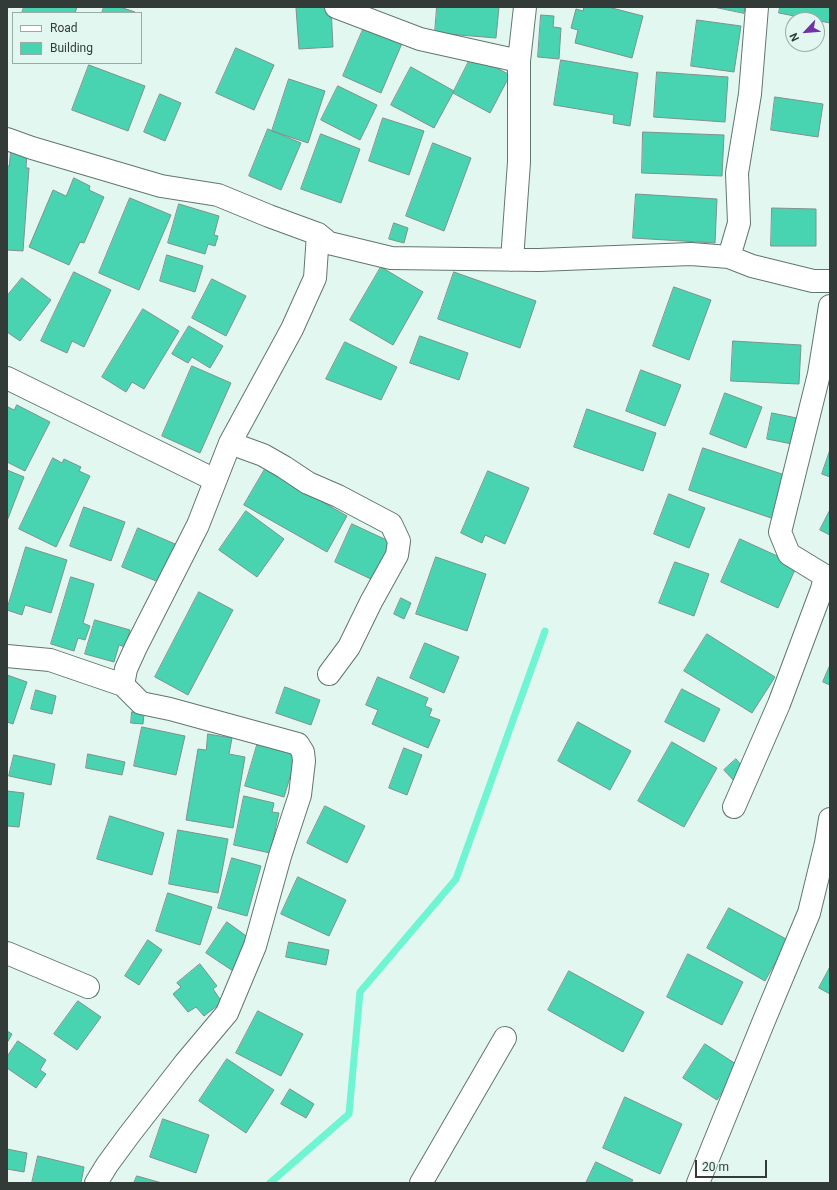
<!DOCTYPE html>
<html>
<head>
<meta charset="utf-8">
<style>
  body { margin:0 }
  #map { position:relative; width:837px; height:1190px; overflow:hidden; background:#e1f7f0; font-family:Roboto,sans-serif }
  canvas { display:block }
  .frame { position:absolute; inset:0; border:8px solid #323b38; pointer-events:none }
  .legend { position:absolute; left:12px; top:12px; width:130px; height:52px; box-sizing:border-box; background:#e1f7f0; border:1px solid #9baca6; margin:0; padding:5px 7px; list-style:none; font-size:12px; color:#323b38 }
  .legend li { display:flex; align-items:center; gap:8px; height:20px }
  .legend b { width:20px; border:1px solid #9baca6 }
  .north { position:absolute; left:785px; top:12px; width:40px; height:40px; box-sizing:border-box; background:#e1f7f0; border:1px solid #9baca6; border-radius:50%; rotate:244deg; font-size:11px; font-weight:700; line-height:16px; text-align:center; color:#323b38 }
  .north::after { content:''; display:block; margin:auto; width:14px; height:18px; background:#7232a6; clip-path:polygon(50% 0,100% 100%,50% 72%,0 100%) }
  .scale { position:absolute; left:695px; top:1160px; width:72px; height:18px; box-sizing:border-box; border:2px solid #323b38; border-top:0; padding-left:5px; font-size:12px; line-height:14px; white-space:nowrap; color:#323b38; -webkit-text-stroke:3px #e1f7f0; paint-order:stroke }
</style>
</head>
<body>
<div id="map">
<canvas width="837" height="1190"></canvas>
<div class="frame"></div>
<ul class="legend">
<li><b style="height:5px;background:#fff"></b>Road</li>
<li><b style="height:11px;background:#48d3b1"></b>Building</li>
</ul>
<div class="north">N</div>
<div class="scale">20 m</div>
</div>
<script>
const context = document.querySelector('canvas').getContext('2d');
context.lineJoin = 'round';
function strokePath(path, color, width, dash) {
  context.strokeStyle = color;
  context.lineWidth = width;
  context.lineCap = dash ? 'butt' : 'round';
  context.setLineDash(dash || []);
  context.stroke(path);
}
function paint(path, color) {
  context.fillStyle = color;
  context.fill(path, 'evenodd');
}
const stream = new Path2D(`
  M270,1183l79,-69 11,-122 96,-113 89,-248`);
const building = new Path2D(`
  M24,7h53l-2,6h-53z
  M104,7h16l15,5v1h-33z
  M309,7h22l2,40 -34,2 -3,-41z
  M437,7h62l-3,31 -61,-5z
  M584,7h24l35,9 -11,42 -57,-15 3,-13 -7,-2 5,-19 7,2z
  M714,7h31l-1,6z
  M780,7h50v16l-51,-10z
  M541,15l13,1 -1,11 8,1 -2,31 -21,-2z
  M697,20l44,6 -7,46 -43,-6z
  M365,25l38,16 -22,52 -38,-17z
  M236,48l38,17 -20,45 -38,-17z
  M472,55l38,20 -20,38 -37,-20z
  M561,60l77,13 -8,53 -17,-3 1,-8 -60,-10z
  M89,65l56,21 -17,45 -56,-21z
  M411,67l43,24 -20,37 -43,-23z
  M657,72l71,5 -3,45 -71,-5z
  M289,79l36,12 -17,52 -36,-12z
  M338,86l39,19 -17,35 -39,-20z
  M160,94l21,9 -16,38 -21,-9z
  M775,97l48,7 -5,33 -47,-7z
  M383,118l41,13 -15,44 -40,-14z
  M268,129l33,14 -20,47 -32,-14z
  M643,132l81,3 -2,41 -80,-3z
  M321,134l39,15 -19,54 -40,-14z
  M433,143l38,15 -27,73 -38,-15z
  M11,151l16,1 -1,16h3l-6,83 -16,-1v-84h2z
  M74,178l16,8 -1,4 15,7 -20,46 -4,-1 -11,23 -40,-18 24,-57 13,6z
  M636,194l81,5 -2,44 -82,-5z
  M130,198l41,17 -32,75 -40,-17z
  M179,204l40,12 -5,19 4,1 -3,10 -7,-2 -3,10 -37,-11z
  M772,208l44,1v37h-45z
  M394,223l14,5 -4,15 -15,-4z
  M167,255l36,11 -8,26 -35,-11z
  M381,267l42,25 -30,53 -43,-25z
  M74,272l37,18 -27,57 -12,-6 -5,12 -26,-12z
  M454,272l82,29 -16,47 -82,-29z
  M22,278l29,22 -31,41 -13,-9v-36z
  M212,279l34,17 -20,40 -34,-18z
  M674,287l37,13 -22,60 -36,-14z
  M143,309l36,22 -35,58 -12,-7 -6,10 -24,-15z
  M189,326l34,20 -13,22 -18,-11 -4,6 -16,-9z
  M420,336l48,17 -9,27 -49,-17z
  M733,341l68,4 -2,39 -68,-3z
  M345,342l52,25 -16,33 -55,-21z
  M192,366l39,17 -31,70 -38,-17z
  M641,370l40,15 -16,41 -39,-15z
  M725,393l37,14 -16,41 -36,-14z
  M17,405l33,17 -25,49 -18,-9v-53l1,-2 6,3z
  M587,409l69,24 -13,38 -69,-24z
  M772,413l30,6 -5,26 -30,-6z
  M703,448l88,29 -14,43 -88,-30z
  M830,450v27l-8,-3z
  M53,458l9,5 2,-4 17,8 -2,4 11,5 -34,71 -37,-18z
  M265,469l82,47 -20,36 -83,-47z
  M7,470l17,7 -17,44z
  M488,471l41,17 -24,56 -20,-9 -3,8 -21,-10z
  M669,494l36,14 -16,40 -35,-14z
  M84,507l41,15 -14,39 -41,-15z
  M830,510v25l-10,-5z
  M246,511l38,28 -27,38 -38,-27z
  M352,524l39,18 -18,38 -38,-18z
  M138,528l44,19 -16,38 -44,-18z
  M740,539l57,26 -19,43 -57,-26z
  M26,547l41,13 -16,53 -26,-8 -3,10 -15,-5z
  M436,557l50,17 -19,57 -51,-17z
  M675,562l34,12 -15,42 -35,-13z
  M71,577l23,7 -11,39 7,3 -5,14 -7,-2 -4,13 -23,-7z
  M199,592l34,18 -45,85 -33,-18z
  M401,598l10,5 -7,16 -10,-5z
  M95,620l35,10 -5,17 -6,-2 -5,17 -29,-8z
  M707,634l68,43 -23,36 -68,-42z
  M425,643l34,14 -15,36 -34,-15z
  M830,665v20l-7,-3z
  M7,675l20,7 -14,42 -6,-2z
  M378,677l50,21 -3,8 7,3 -3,7 11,4 -12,28 -56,-24 6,-14 -12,-5z
  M285,687l35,13 -9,25 -35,-12z
  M682,689l38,20 -16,33 -39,-20z
  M36,690l20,6 -4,18 -21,-5z
  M132,712l12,2 -1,10 -12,-1z
  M578,722l53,29 -21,39 -52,-29z
  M142,727l43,9 -9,39 -42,-9z
  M208,734l24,4 -3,16 16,3 -12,71 -47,-8 12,-71 8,1z
  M258,742l39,12 -13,43 -39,-11z
  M672,742l45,26 -33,59 -46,-26z
  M404,748l18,7 -15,40 -18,-7z
  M88,754l37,8 -3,13 -36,-7z
  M14,755l41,9 -4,21 -42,-9z
  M736,759l11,13 -12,10 -11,-12z
  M7,791l17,2 -5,34 -12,-1z
  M244,796l30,7 -2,9 7,1 -9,40 -36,-8z
  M325,806l40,20 -18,37 -40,-20z
  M110,816l54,17 -12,42 -55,-16z
  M178,830l50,9 -10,54 -49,-9z
  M232,858l29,8 -14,50 -29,-8z
  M298,877l48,23 -17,36 -48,-22z
  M168,893l44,14 -12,38 -44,-14z
  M729,908l59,32 -23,41 -58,-33z
  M227,922l22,16 -9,13 7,5 -11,17 -30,-20z
  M148,940l14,10 -23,35 -14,-9z
  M289,942l40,8 -3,15 -40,-8z
  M688,954l55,28 -21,43 -55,-28z
  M200,964l17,22 -4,3 9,13 -18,14 -8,-9 -8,5 -15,-18 8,-7 -4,-4z
  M830,967v27l-11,-6z
  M569,971l75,41 -21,40 -75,-42z
  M78,1001l23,16 -24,33 -23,-16z
  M258,1011l45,23 -22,42 -45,-23z
  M7,1031l5,3 -5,9z
  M18,1041l28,19 -6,10 6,4 -10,14 -29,-20v-11z
  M705,1044l34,22 -22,34 -34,-22z
  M227,1059l47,31 -28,43 -47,-32z
  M290,1089l24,15 -8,14 -25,-14z
  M625,1097l57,27 -22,50 -57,-26z
  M163,1119l46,16 -13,38 -46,-16z
  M7,1149l20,4 -3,19 -17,-3z
  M38,1156l46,11 -3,16h-49z
  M596,1162l37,18 -2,3h-45z
  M137,1176l25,7h-28z`);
const minor = new Path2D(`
  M336,7l84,32 99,22
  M7,139l25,9 129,38 57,9 51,21 49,18 11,9 62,15 148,2 152,-6 38,3 23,9 61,15h17
  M729,257l10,-34 -2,-50 13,-79 7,-87
  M512,260l7,-98v-101l6,-54
  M830,306l-11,68 -39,158 9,22 41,25
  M7,378l208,102
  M230,443l33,12 21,12 24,16 30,13 53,28 8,17 -2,14 -26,47 -22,45 -20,27
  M7,656l43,4 73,25
  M734,807l45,-103 43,-115 3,-12
  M7,953l81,34
  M96,1183l11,-18 22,-30 56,-72 42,-50 28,-67 25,-90 20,-61 4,-34 -1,-9 -5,-8 -128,-35 -29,-6 -18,-18 3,-16 10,-22 62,-122 32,-82 62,-114 23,-51 3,-44
  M421,1183l84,-145
  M698,1183l65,-160 46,-110 17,-70 4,-24`);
strokePath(stream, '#6ff5d1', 7);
paint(building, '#48d3b1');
strokePath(building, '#7e928b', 1);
strokePath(minor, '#627670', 24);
strokePath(minor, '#fff', 22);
</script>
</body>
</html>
